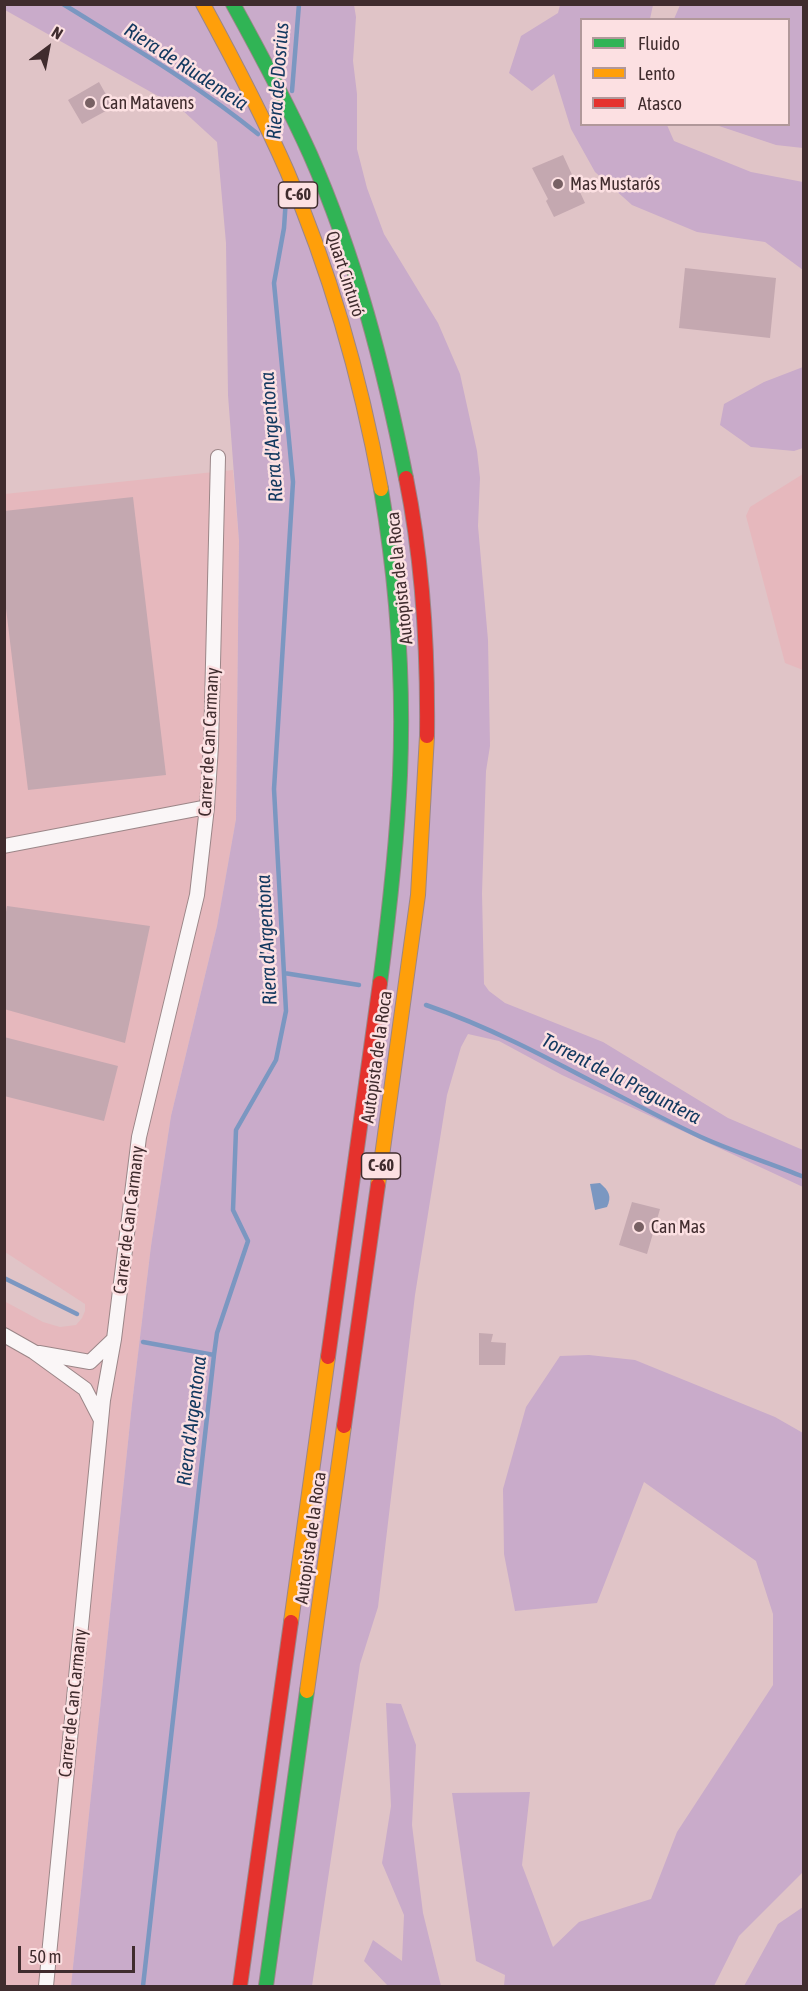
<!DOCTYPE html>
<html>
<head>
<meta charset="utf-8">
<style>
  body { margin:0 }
  #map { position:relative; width:808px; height:1991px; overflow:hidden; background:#e0c4c7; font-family:"Asap Condensed",sans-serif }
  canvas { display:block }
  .frame { position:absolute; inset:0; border:6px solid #402c2e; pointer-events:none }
  .legend { position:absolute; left:580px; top:18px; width:210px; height:108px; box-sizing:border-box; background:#fce0e2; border:2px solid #b1989a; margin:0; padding:8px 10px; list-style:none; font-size:18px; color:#402c2e }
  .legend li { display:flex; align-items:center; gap:12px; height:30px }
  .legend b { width:30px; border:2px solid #b1989a }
  .north { position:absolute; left:18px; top:18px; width:60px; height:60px; -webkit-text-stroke:4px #fce0e2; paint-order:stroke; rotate:32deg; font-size:16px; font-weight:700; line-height:24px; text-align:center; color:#402c2e }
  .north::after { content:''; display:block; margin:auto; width:21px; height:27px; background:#402c2e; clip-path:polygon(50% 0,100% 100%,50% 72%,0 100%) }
  .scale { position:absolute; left:18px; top:1946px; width:117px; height:27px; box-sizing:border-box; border:3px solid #402c2e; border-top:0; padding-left:8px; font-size:18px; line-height:21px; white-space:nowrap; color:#402c2e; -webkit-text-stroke:4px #fce0e2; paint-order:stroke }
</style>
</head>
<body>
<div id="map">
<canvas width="808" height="1991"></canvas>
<div class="frame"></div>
<ul class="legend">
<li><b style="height:8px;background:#30b455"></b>Fluido</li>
<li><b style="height:8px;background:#ff9f0a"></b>Lento</li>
<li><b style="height:8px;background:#e5322d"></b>Atasco</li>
</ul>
<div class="north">N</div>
<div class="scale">50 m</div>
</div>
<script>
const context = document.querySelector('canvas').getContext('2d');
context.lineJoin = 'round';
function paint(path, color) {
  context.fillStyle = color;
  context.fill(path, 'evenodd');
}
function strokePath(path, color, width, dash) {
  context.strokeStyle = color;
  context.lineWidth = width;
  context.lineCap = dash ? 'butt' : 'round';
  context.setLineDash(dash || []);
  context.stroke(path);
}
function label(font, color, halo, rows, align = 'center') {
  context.font = font + ' "Asap Condensed",sans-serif';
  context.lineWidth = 5;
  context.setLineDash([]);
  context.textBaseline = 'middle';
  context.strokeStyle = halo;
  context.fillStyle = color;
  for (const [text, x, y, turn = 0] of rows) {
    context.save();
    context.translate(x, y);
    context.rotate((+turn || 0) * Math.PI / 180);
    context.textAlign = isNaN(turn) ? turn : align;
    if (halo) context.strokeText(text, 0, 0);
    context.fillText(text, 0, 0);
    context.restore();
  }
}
const built = new Path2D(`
  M233,470l6,71 -3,278 -19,107 -46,190 -20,130 -19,158 -61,582h-66l-1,-685 39,21 17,5 16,-2 6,-7 3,-7v-7l-80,-52v-758z
  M803,474v196l-18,-7 -39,-147 4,-9z`);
const green = new Path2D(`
  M5,4l349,1 2,12 -3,44 4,33v55l10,39 17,46 54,89 22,51 17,77 3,27 -2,48 10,114 2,106 -4,25 -4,122 2,91 5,7 16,12 98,39 125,76 75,32v37l-241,-112 -63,-34 -31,-7 -7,13 -14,48 -32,200 -37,312 -18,57 -48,322h-241l61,-582 19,-158 20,-130 46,-190 19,-107 3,-278 -11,-146 -2,-152 -9,-101 -36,-33 -176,-99z
  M560,5h93l-3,14 -68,1v104l85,1 7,16 77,31 52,10v88l-38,-28 -68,-10 -65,-27 -37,-33 -24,-43 -17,-55 -22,17 -23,-18 12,-37 37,-23z
  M680,5h123v143l-27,-3 -60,-20 72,-1v-104l-114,-1z
  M803,367v81l-9,3 -43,-4 -31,-22 4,-21 40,-22z
  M589,1355l46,5 140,57 28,16v439l-64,64 -25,50h-210l1,-11 -29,-14 -24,-168 78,-1 -8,73 31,82 26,-25 72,-23 26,-67 96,-147v-71l-17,-53 -112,-79 -47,121 -82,8 -11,-57 -1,-65 23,-82 34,-51z
  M386,1703l15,1 15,41 -4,80 11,88 18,73h-53l-24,-25 9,-21 29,21 2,-46 -22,-52 9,-57z
  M803,1907v79h-59l34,-62z`);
const water = new Path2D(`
  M600,1183c9,8 12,13 7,24l-12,3 -5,-26z`);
const stream = new Path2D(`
  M63,4c66,41 135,81 195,130
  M292,91l7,-87
  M284,973l75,12
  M426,1005c96,33 183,89 275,132 33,15 69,26 103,40
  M4,1278l73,36
  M143,1342l71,13
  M143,1986l71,-631 3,-22 31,-92 -15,-31 3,-80 40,-70 10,-49 -12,-222 19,-307 -19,-199 10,-55 2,-30`);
const building = new Path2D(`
  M99,82l14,25 -31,17 -14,-24z
  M563,155l22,48 -31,14 -8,-16 2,-2 -16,-31z
  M685,268l91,10 -6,60 -91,-10z
  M133,497l33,278 -138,15 -24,-198v-81z
  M7,906l143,20 -25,117 -121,-34v-85z
  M4,1037l114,29 -14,55 -100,-25z
  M632,1202l28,7 -13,45 -28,-9z
  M479,1333l14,1 -2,8 15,1 -1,22h-26z`);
const street = new Path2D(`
  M4,846l203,-39
  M4,1335l30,17 51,37 16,31
  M39,1353l51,9 24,-23
  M46,1986l57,-586 11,-61 25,-202 58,-242 10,-88 4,-61 7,-289`);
const fast = new Path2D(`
  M233,4c27,49 54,99 77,150 46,104 74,214 96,324
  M380,983c9,-69 17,-138 20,-208 4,-95 -3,-192 -19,-286
  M266,1986l41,-295`);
const slow = new Path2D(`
  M203,4c30,55 59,110 84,167 44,102 74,209 94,318
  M378,1185l40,-290 9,-159
  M291,1622l37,-265
  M307,1691l37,-265`);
const jam = new Path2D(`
  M406,478c17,84 22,172 21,258
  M328,1357l52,-374
  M344,1426l34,-241
  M240,1986l51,-364`);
const markers = [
  [90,103,6,"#786164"],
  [558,184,6,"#786164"],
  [639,1227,6,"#786164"]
];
const shields = [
  [298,195,39],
  [381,1166,39]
];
const shieldNames = [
  ["C-60",298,195],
  ["C-60",381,1166]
];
const poiNames = [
  ["Can Matavens",102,103],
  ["Mas Mustarós",570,184],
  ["Can Mas",651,1227]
];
const streetNames = [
  ["Quart Cinturó",345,274,72],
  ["Autopista de la Roca",400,578,-96],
  ["Carrer de Can Carmany",209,742,-87],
  ["Autopista de la Roca",377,1057,-82],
  ["Carrer de Can Carmany",129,1220,-83],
  ["Autopista de la Roca",311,1538,-82],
  ["Carrer de Can Carmany",73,1703,-84]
];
const waterNames = [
  ["Riera de Riudemeia",186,67,33],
  ["Riera de Dosrius",278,81,-86],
  ["Riera d'Argentona",272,437,-94],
  ["Riera d'Argentona",267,940,-93],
  ["Torrent de la Preguntera",621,1079,27],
  ["Riera d'Argentona",192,1421,-83]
];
paint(built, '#e6b8bd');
paint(green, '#c9abca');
paint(water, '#7b97c1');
strokePath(stream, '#7b97c1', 4.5);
paint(building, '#c4a8b0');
strokePath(street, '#9b8688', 16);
strokePath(fast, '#9b8688', 16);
strokePath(slow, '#9b8688', 16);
strokePath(jam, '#9b8688', 16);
strokePath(street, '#faf6f7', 14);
strokePath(fast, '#30b455', 14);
strokePath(slow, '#ff9f0a', 14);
strokePath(jam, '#e5322d', 14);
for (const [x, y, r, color] of markers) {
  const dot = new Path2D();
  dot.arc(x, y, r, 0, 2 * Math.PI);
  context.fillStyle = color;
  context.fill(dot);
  strokePath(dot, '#fce0e2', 2);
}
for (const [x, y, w] of shields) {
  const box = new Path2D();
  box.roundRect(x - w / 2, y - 13, w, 26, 4.5);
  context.fillStyle = '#fce0e2';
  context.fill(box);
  strokePath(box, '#402c2e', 1.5);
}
label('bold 16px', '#402c2e', null, shieldNames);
label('18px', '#402c2e', '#fce0e2', poiNames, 'left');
label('18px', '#402c2e', '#fce0e2', streetNames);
label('italic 20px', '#12385f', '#fce0e2', waterNames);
</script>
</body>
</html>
